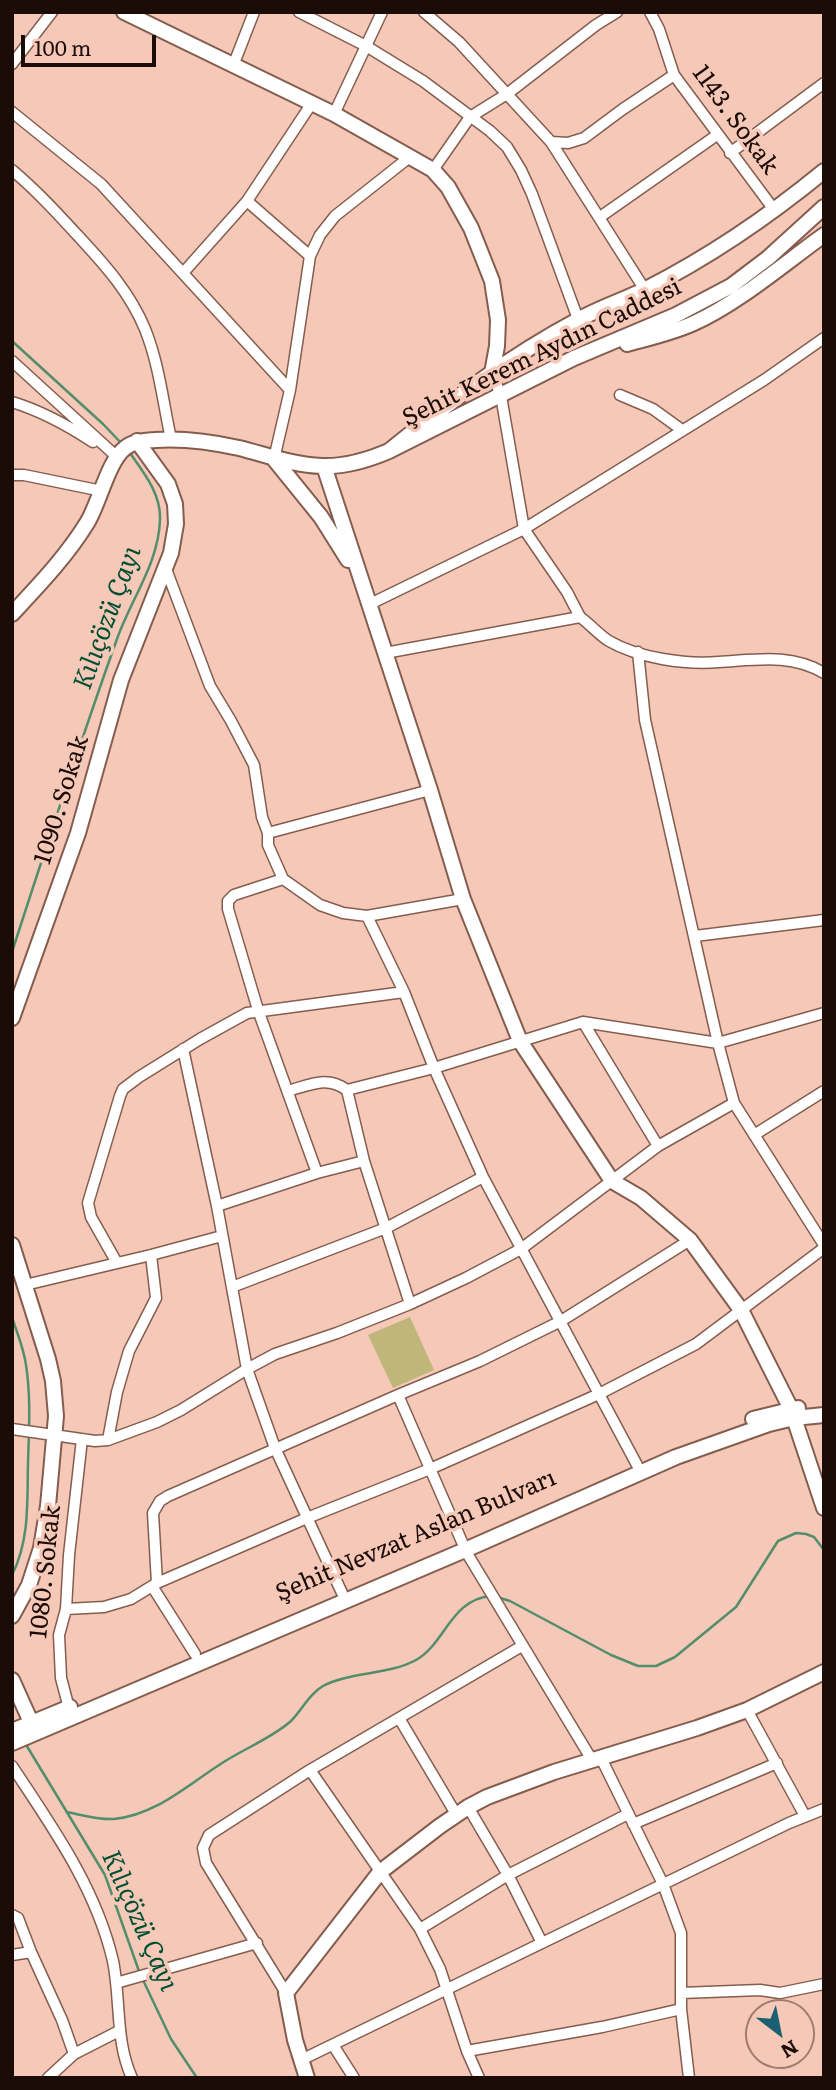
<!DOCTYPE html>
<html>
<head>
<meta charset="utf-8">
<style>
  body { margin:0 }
  #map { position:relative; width:836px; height:2090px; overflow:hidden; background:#f6c8b8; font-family:Literata,serif }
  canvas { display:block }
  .frame { position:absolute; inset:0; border:14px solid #1b0c07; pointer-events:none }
  .north { position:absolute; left:745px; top:1999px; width:70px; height:70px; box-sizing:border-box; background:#f6c8b8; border:2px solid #9e7d71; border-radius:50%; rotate:148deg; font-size:19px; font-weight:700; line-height:28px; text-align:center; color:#1b0c07 }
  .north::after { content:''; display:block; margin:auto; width:24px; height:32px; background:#1c5f72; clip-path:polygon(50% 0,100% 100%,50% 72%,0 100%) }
  .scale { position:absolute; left:21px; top:35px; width:135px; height:32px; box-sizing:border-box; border:4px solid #1b0c07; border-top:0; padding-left:9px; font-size:21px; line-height:24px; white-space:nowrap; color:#1b0c07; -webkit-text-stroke:5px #f6c8b8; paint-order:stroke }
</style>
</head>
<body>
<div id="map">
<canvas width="836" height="2090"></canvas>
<div class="frame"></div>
<div class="north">N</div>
<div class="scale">100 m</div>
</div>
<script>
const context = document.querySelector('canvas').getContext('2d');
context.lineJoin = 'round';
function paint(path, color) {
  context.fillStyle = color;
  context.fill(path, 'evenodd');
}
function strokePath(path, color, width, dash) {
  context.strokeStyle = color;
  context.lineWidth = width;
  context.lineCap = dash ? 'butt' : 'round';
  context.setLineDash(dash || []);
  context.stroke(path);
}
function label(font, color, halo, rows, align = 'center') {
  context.font = font + ' Literata,serif';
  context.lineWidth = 7;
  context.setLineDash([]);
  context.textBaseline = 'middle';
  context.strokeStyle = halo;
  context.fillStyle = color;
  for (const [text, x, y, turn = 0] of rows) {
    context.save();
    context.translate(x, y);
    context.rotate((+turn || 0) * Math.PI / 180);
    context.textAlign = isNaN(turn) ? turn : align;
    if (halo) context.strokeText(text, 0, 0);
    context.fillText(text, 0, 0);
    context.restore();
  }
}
const green = new Path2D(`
  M410,1317l24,53 -41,18 -25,-53z`);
const stream = new Path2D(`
  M12,341l91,83 20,21
  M12,952c34,-105 68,-210 105,-313 14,-40 42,-76 43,-120 1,-25 -16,-46 -30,-66
  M12,1317c5,16 12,32 14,48 5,32 3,65 2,98 -1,37 2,77 -16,112
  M497,1597l13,4 101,54 27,11h18l19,-9 61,-50 42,-66 18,-8 10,1 8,3 10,13
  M12,1719l1,1
  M25,1743l80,132 35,99
  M67,1812c15,3 32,8 47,7 44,-4 78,-38 113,-59 21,-13 46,-23 64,-39 11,-11 18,-27 32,-35 26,-14 66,-11 93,-26 29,-16 35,-61 75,-64
  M143,1980l28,59 26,39`);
const street = new Path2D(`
  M299,12l67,34 57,35 67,50 17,16 14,23 11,24 46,125
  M424,12l35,30 92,100 94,148
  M650,12l9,17 15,46 101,136
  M12,64l40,-52
  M233,66l21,-54
  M12,112l89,72 189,206
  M334,114l48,-102
  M551,142l17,1 16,-5 39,-29 51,-34
  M730,153l94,-70
  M12,170c25,21 46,44 68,68 26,28 50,55 65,91 14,35 18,73 26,110
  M433,170l37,-53 37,-23 89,-69 21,-13
  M247,201l63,55
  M600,217l117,-82
  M183,273l64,-72 65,-98
  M12,361l104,95
  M492,373l9,23 23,133 43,63 13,25
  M620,395l33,14 29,21
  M12,402c30,9 55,23 81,40
  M274,459l16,-69 20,-134 10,-21 15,-19 76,-60
  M12,475h12l78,16
  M166,569l44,117 21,35 23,44 8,52 6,16
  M370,604l154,-75 240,-149 60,-42
  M638,652l7,68 73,323 16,60 90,142
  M385,653l195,-36c10,7 19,18 29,24 29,17 77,24 110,21 36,-2 72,-9 105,11
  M283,879l-15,-34v-12l162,-43
  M367,916l37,76 30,76 49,109 154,288
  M695,936l129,-16
  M583,1022l75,124
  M183,1049l34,157 30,163 28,79 67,145
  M347,1090l17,71 46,143
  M288,1091c22,-6 39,-16 59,-1l87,-22 149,-46 135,21 106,-30
  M754,1135l70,-44
  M317,1173l-59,-163 -30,-101v-8l6,-6 49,-16 37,26 23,8 24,3 96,-17
  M217,1206l100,-33 47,-12
  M117,1263l-26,-46 -3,-14 32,-107 3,-7 16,-12 61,-38 47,-26 157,-21
  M25,1285l126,-30 71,-19
  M232,1287l154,-59 97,-51
  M398,1395l64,147
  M12,1429l83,12 13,-1 49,-18 24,-12 66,-41 28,-15 62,-21 73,-29 56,-26 55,-29 137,-103 76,-43
  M108,1440l9,-48 12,-41 27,-53 -5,-43
  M465,1550l127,210
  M157,1583l-4,-70 7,-12 8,-5 230,-101 82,-34 81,-40 129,-81
  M152,1586l43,68
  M66,1609l38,-2 27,-8 26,-16 150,-65 123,-49 169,-75 97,-50 128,-96
  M747,1710l58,106
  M70,1712l-9,-34 -2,-43 7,-26 3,-54 13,-116
  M399,1718l57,96
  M601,1758l62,126 18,49v76l8,69
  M12,1766c41,62 84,122 101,195 8,39 2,80 19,117
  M310,1770l110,159 20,40 27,82 12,27
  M468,1807l40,68 34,68
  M633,1824l144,-61
  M12,1915l6,3 13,34
  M420,1929l88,-54 120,-61
  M12,1955l19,-3 31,68 12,34
  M116,1983l141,-40
  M286,1993l-80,-130 -3,-15 6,-13 101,-65 212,-124
  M681,1993l79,-3 20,3 44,-9
  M333,2045l21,33
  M467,2051l135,-24 79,-18
  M301,2060l488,-237 35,-14
  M48,2078l26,-24 45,-23`);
const secondary = new Path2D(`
  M124,12l210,102 99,56 15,17 23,41 21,53 6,39 -1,26 -5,27
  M824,171c-56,46 -113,85 -178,118 -22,11 -47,19 -68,31 -68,36 -130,83 -189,131l185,-93 102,-43 55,-29 37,-28 56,-51
  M627,344c22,-6 45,-11 67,-21 43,-19 91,-60 130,-88
  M274,459l47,58 27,43
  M324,466l106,324 33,109 57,142 92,140 29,17 49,42 51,70 50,99 33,99
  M12,614c27,-29 54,-57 75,-91 12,-19 21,-62 38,-75 9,-7 19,-7 30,-8 28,-2 57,2 84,8 28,7 54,17 83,18 24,1 46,-6 67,-15
  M12,1018l66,-185 43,-153 50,-127 5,-29 -1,-20 -7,-20 -31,-43
  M12,1245l36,114 5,22 3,35 -8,90 -7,42 -12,37 -17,31
  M753,1419l45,-11
  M12,1680l23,51
  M12,1731l58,-24
  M12,1743l453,-193 211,-93 93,-33 25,-6 30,-3
  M307,2078l-12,-38 -9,-47 94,-121 60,-46 28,-19 19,-10 67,-25 143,-44 50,-18 77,-38`);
const streetNames = [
  ["1143. Sokak",735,120,54],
  ["Şehit Kerem Aydın Caddesi",542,353,-26],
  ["1090. Sokak",62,800,-73],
  ["Şehit Nevzat Aslan Bulvarı",416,1536,-23],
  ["1080. Sokak",46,1572,-84]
];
const waterNames = [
  ["Kılıçözü Çayı",108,618,-70],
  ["Kılıçözü Çayı",139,1921,66]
];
paint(green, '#bfb679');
strokePath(stream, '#528e6c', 2.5);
strokePath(street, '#845d4e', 13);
strokePath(secondary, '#845d4e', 18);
strokePath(street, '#fff', 10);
strokePath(secondary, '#fff', 14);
label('24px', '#1b0c07', '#f6c8b8', streetNames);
label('italic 26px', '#004f33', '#f6c8b8', waterNames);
</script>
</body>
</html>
